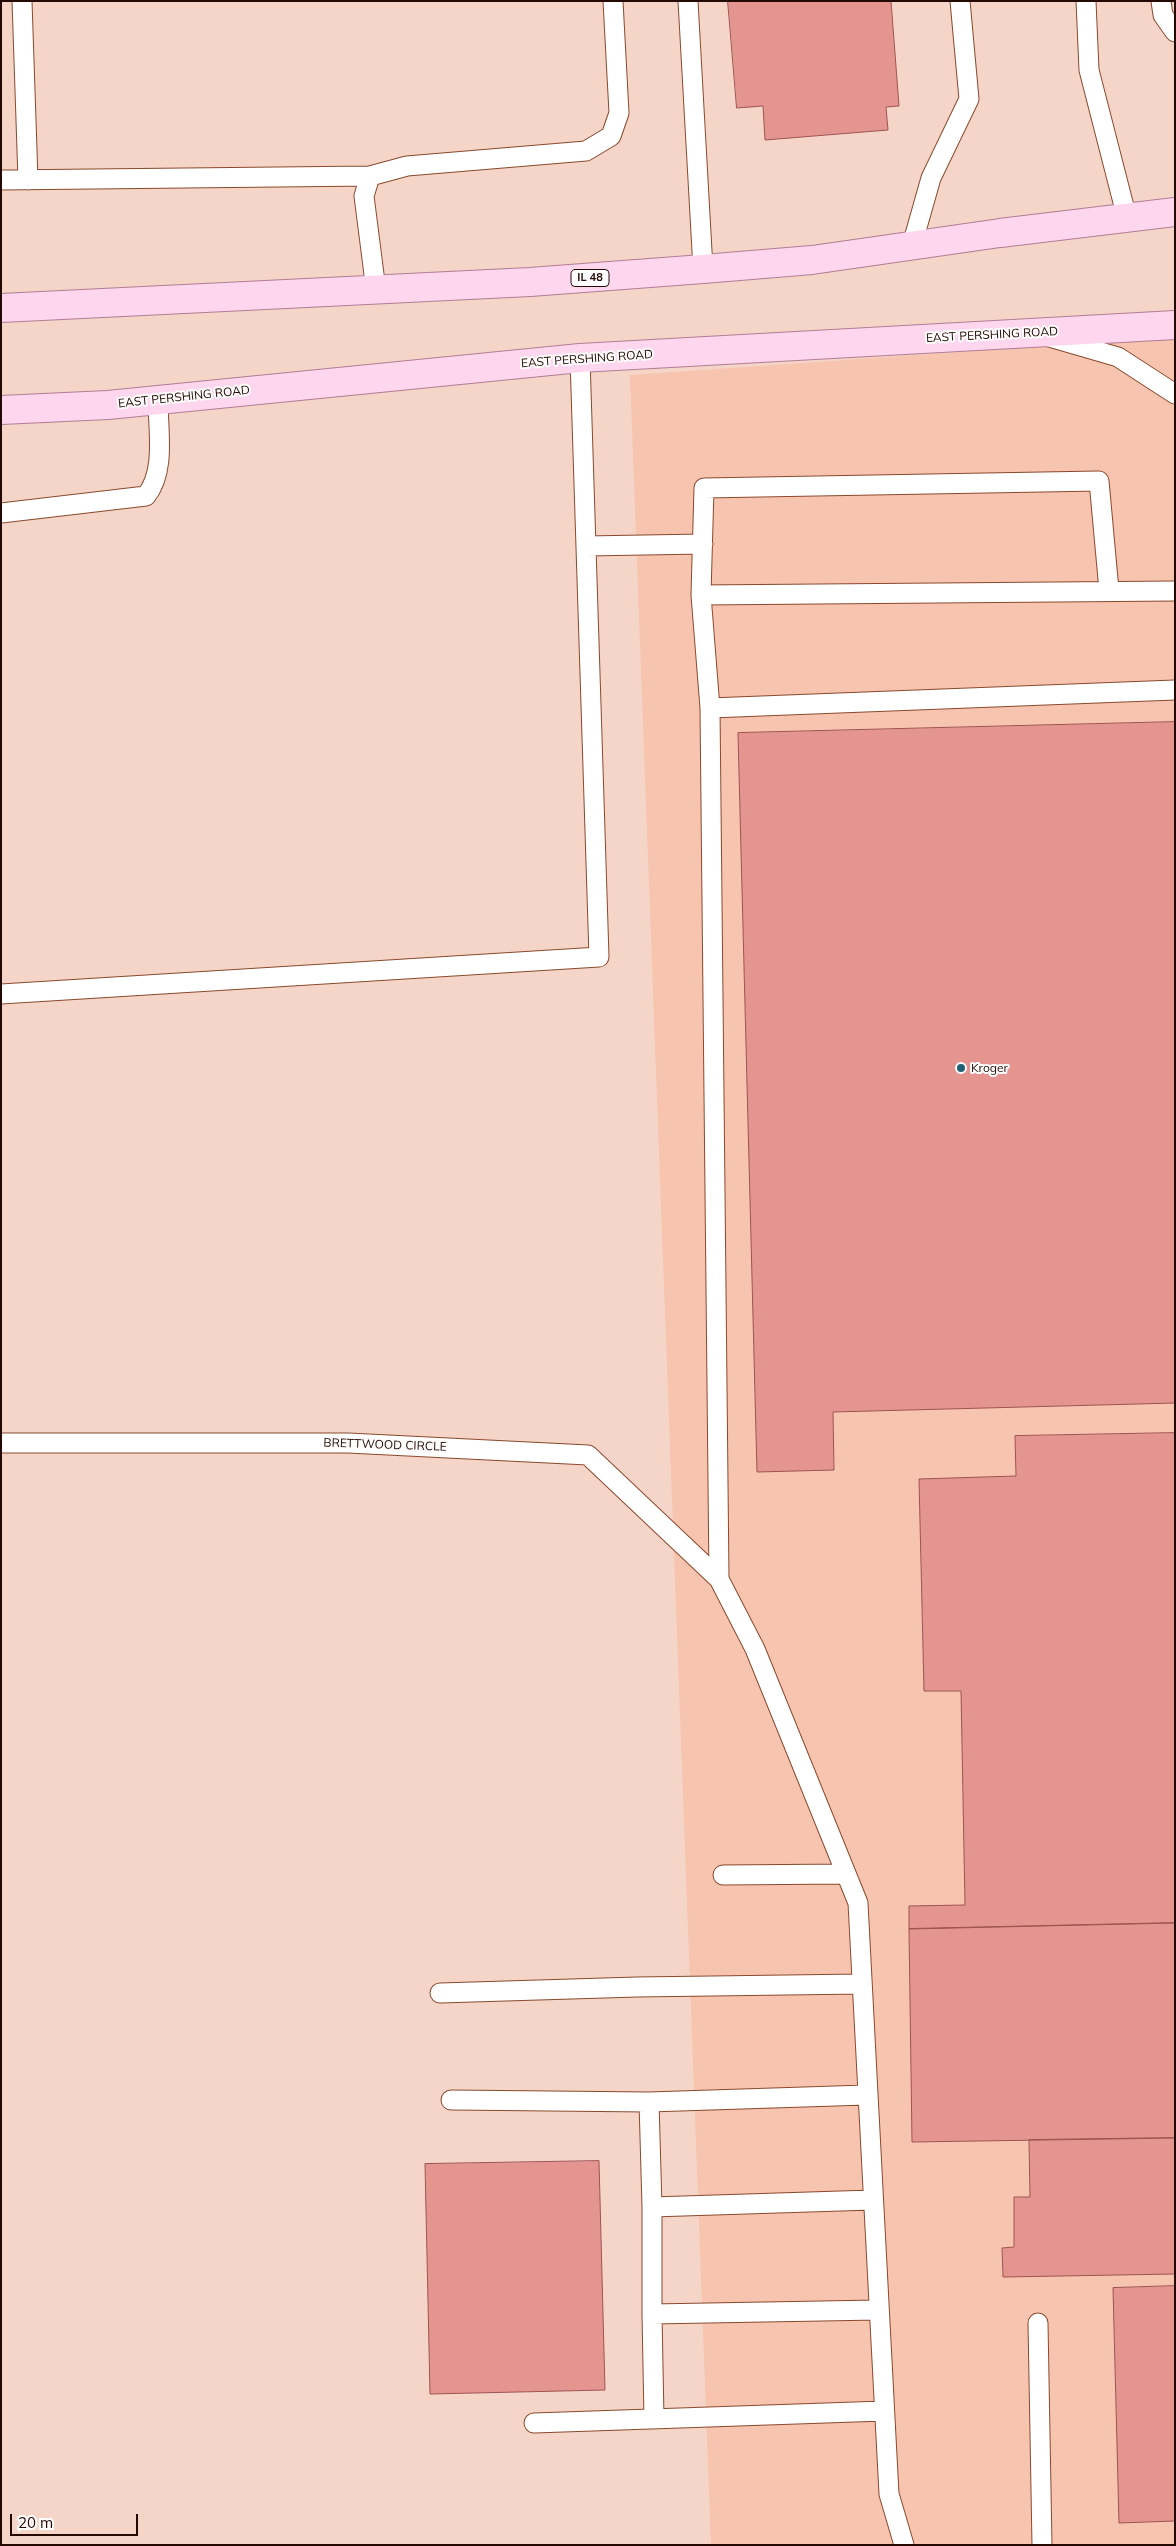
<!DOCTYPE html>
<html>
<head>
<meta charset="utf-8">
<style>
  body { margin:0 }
  #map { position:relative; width:1176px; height:2546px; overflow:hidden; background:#f4d5c8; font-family:Mulish,sans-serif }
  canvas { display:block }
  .frame { position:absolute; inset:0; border:2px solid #240902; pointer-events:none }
  .scale { position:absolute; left:10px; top:2514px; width:128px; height:22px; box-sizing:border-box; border:2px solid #240902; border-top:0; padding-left:6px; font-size:15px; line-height:18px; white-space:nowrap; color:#240902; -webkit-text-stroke:4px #fdfdfd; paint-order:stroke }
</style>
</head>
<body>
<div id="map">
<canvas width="1176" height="2546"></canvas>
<div class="frame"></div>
<div class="scale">20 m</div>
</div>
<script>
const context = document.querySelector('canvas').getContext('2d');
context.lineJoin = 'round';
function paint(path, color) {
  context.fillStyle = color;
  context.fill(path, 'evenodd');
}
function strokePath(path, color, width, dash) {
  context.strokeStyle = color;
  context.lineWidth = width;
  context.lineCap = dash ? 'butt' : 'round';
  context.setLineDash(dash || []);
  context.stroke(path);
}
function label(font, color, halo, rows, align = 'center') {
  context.font = font + ' Mulish,sans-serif';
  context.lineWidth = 4;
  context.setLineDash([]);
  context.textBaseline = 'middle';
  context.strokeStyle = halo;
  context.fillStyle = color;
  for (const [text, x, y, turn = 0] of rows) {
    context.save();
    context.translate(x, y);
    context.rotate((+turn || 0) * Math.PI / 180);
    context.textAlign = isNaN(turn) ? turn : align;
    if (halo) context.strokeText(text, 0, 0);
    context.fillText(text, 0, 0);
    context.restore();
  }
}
const built = new Path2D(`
  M1175,337v2208h-464l-81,-2170z`);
const building = new Path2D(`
  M728,1h163l8,105 -13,1 2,23 -123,10 -2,-34 -26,2z
  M1175,722v681l-342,9 1,58 -77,2 -19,-739z
  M1175,1433v490l-266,6v-23l56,-1 -4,-214h-37l-5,-212 97,-3 -1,-40z
  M1175,1923v215l-263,4 -3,-213z
  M1175,2138v136l-172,3 -1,-29 12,-1v-50h16l-1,-57z
  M599,2161l6,229 -175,4 -5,-230z
  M1175,2286v235l-56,2 -6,-235z`);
const lane = new Path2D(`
  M22,1l6,179
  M688,1l15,268
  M1086,1l3,69 38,148
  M1161,1l2,14 12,17
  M1,180l369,-4
  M912,245l19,-67 38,-79 -9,-98
  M376,290l-12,-94 6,-20 37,-10 179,-15 25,-15 8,-23 -6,-112
  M1049,337l69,20 57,37
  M1,513l145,-17c20,-25 12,-65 12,-96
  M586,546l117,-2
  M1175,591l-474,4 9,113 465,-18
  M701,595l3,-107 395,-7 10,109
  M710,708l9,871 36,70 103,254 31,591 15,51
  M1,994l598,-37 -19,-599
  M1,1443h347l240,12 131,124
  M723,1875l123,-1
  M440,1993l197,-6 224,-3
  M451,2100l198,2
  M652,2207l-3,-105 217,-7
  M652,2314v-107l220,-7
  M1038,2323l4,222
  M654,2419l-2,-105 226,-4
  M534,2423l350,-12`);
const primary = new Path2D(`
  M1,308l529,-26 173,-13 109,-9 188,-27 175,-21
  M1,410l107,-5 472,-47 595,-33`);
const markers = [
  [961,1068,5,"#1f6075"]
];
const shields = [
  [590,278,38]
];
const shieldNames = [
  ["IL 48",590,278]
];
const streetNames = [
  ["EAST PERSHING ROAD",992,335,-3],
  ["EAST PERSHING ROAD",587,359,-4],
  ["EAST PERSHING ROAD",184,397,-6],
  ["BRETTWOOD CIRCLE",385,1445,2]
];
const poiNames = [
  ["Kroger",971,1068]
];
paint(built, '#f7c4b0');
paint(building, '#e59590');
strokePath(building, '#9e5452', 1);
strokePath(lane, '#8a492d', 21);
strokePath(primary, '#b17d94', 30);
strokePath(lane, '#fff', 19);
strokePath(primary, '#fed6ee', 28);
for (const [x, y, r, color] of markers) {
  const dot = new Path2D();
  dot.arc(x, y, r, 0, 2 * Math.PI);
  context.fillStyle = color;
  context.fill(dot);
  strokePath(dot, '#fdfdfd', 2);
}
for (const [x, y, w] of shields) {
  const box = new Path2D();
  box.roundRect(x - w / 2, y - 8.5, w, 17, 4);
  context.fillStyle = '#fdfdfd';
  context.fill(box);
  strokePath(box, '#240902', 1);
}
label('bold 11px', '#240902', null, shieldNames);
label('12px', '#240902', '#fdfdfd', streetNames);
label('12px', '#240902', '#fdfdfd', poiNames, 'left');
</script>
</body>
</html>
